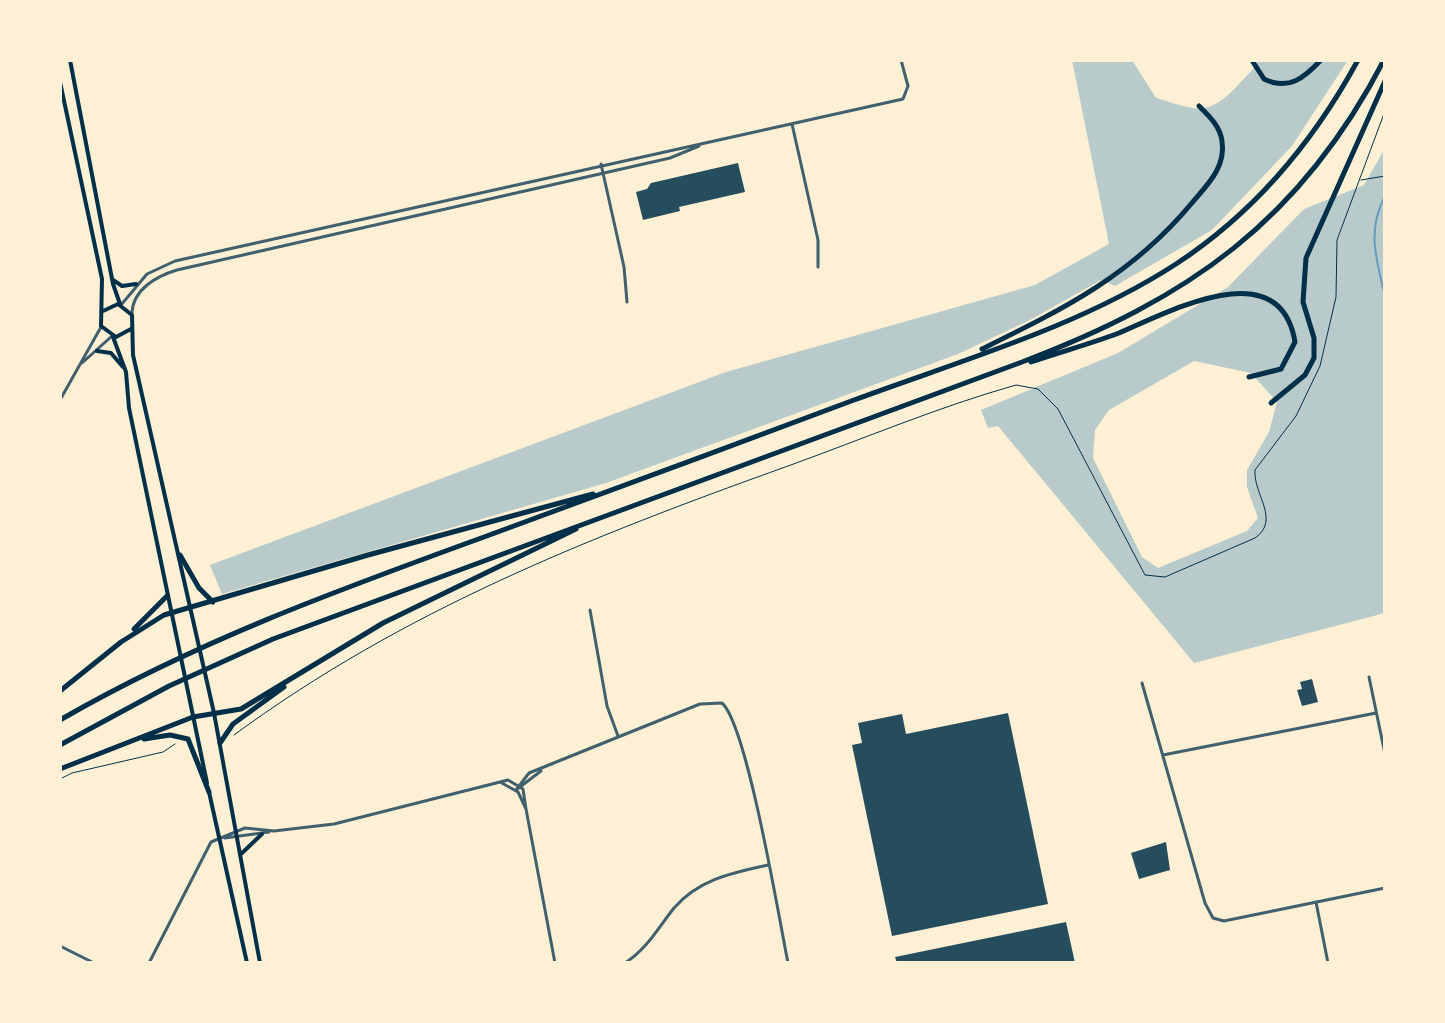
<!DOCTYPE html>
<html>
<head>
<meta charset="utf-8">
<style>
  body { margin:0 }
  #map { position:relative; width:1445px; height:1023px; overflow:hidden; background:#fdf0d5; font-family:"Times New Roman",serif }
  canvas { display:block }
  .frame { position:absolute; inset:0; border:62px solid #fdf0d5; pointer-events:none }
</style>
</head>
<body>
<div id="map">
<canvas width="1445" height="1023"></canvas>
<div class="frame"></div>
</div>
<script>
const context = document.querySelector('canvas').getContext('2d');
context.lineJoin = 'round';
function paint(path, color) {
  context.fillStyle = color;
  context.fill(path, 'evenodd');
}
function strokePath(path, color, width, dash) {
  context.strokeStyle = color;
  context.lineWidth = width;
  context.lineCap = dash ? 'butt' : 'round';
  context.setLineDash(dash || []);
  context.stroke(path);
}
const green = new Path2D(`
  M1072,60h60l24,38c41,12 51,20 82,-13 7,-8 16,-15 20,-25h90l-56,86 -80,84 -97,56 -14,-6 -71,40 -72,34 -352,129 -384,111 -12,-29 516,-193 309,-87 74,-41z
  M1385,148v465l-191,50 -196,-237 -10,2 -7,-18 137,-57 110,-66 76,-78 60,-24zM1194,361l57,12 26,29 -8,30 -22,38v17l11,31 -11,13 -89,37 -16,-11 -49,-99 2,-28 14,-20z`);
const stream = new Path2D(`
  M1385,196c-19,36 -8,64 0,101`);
const building = new Path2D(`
  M738,163l7,29 -66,15 1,4 -37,9 -7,-28 11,-3 4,-6z
  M1312,679l6,23 -16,4 -5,-16 5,-1 -2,-7z
  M1008,713l40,191 -156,32 -40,-191 10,-2 -4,-20 44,-9 4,20z
  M1166,842l4,28 -31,9 -8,-26z
  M1066,922l9,41h-178l-2,-6z`);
const path = new Path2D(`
  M1361,180l24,-4
  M234,735c170,-125 356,-198 554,-269 75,-27 150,-59 228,-81l22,4 20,20 87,166 20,2 90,-39c26,-18 -2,-44 0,-68l41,-54 24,-50 16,-69 1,-57 48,-129
  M60,779l12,-6 91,-21 12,-8`);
const minor = new Path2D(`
  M792,124l26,116v27
  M601,164l23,103 3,35
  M121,305l26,-31 28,-13 728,-162 5,-13 -7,-26
  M132,313c1,-24 25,-37 45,-43l493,-112 29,-12
  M82,363l30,-27
  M60,400l41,-73
  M590,610l17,96 11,30
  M1369,677l16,77
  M1142,683l63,220 8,15 11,3 161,-33
  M1163,755l213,-42
  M500,782l18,10 8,17 29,154
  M516,790l13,-17 171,-69 22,-1c25,22 57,215 66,260
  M516,790l25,-19
  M225,838l44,-6
  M1316,902l12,61
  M60,946l34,17
  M149,963l62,-121 34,-14 29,3 60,-7 174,-44 15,9 3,20
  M625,963c22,-14 33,-35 49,-55 25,-29 58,-35 94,-43`);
const primary = new Path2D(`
  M70,60l43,224 7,20
  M60,82l42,197 -1,47 15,11 15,-8
  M113,280l9,6 14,-2
  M103,311l15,-7 14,11 1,40 81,358 46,250
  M113,337l13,35 3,36 78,375
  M97,351l14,2 12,14
  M209,792l38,171
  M241,854l21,-20`);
const motorway = new Path2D(`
  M1253,62l11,17c25,12 40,-1 57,-19
  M982,349c81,-40 149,-73 209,-145 16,-19 35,-36 31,-63 -2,-15 -13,-25 -23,-35
  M1031,362c29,-10 59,-18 88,-29 50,-21 161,-82 176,9l-14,27 -32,8
  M1271,403l34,-28 9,-17v-20l-11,-36 3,-44 79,-177
  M180,555l19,33 14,14
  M134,629l33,-33
  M121,642l43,-27 204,-60 225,-61
  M60,691l61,-49
  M60,720c135,-78 278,-130 424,-183 123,-45 247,-91 370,-137 108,-40 225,-73 322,-136 78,-51 138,-123 182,-204
  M144,739l26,-4 18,4 21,53
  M220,743l13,-19 51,-37
  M60,745l109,-59 104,-47 749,-277c166,-63 278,-140 362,-302
  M60,769l133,-52 48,-8 142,-86 193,-94`);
paint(green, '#b9caca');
strokePath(stream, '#669bbc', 2);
paint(building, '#264d5e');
strokePath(path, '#003049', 1);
strokePath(minor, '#3f606c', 3);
strokePath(primary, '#003049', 4);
strokePath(motorway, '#003049', 5);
</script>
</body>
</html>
